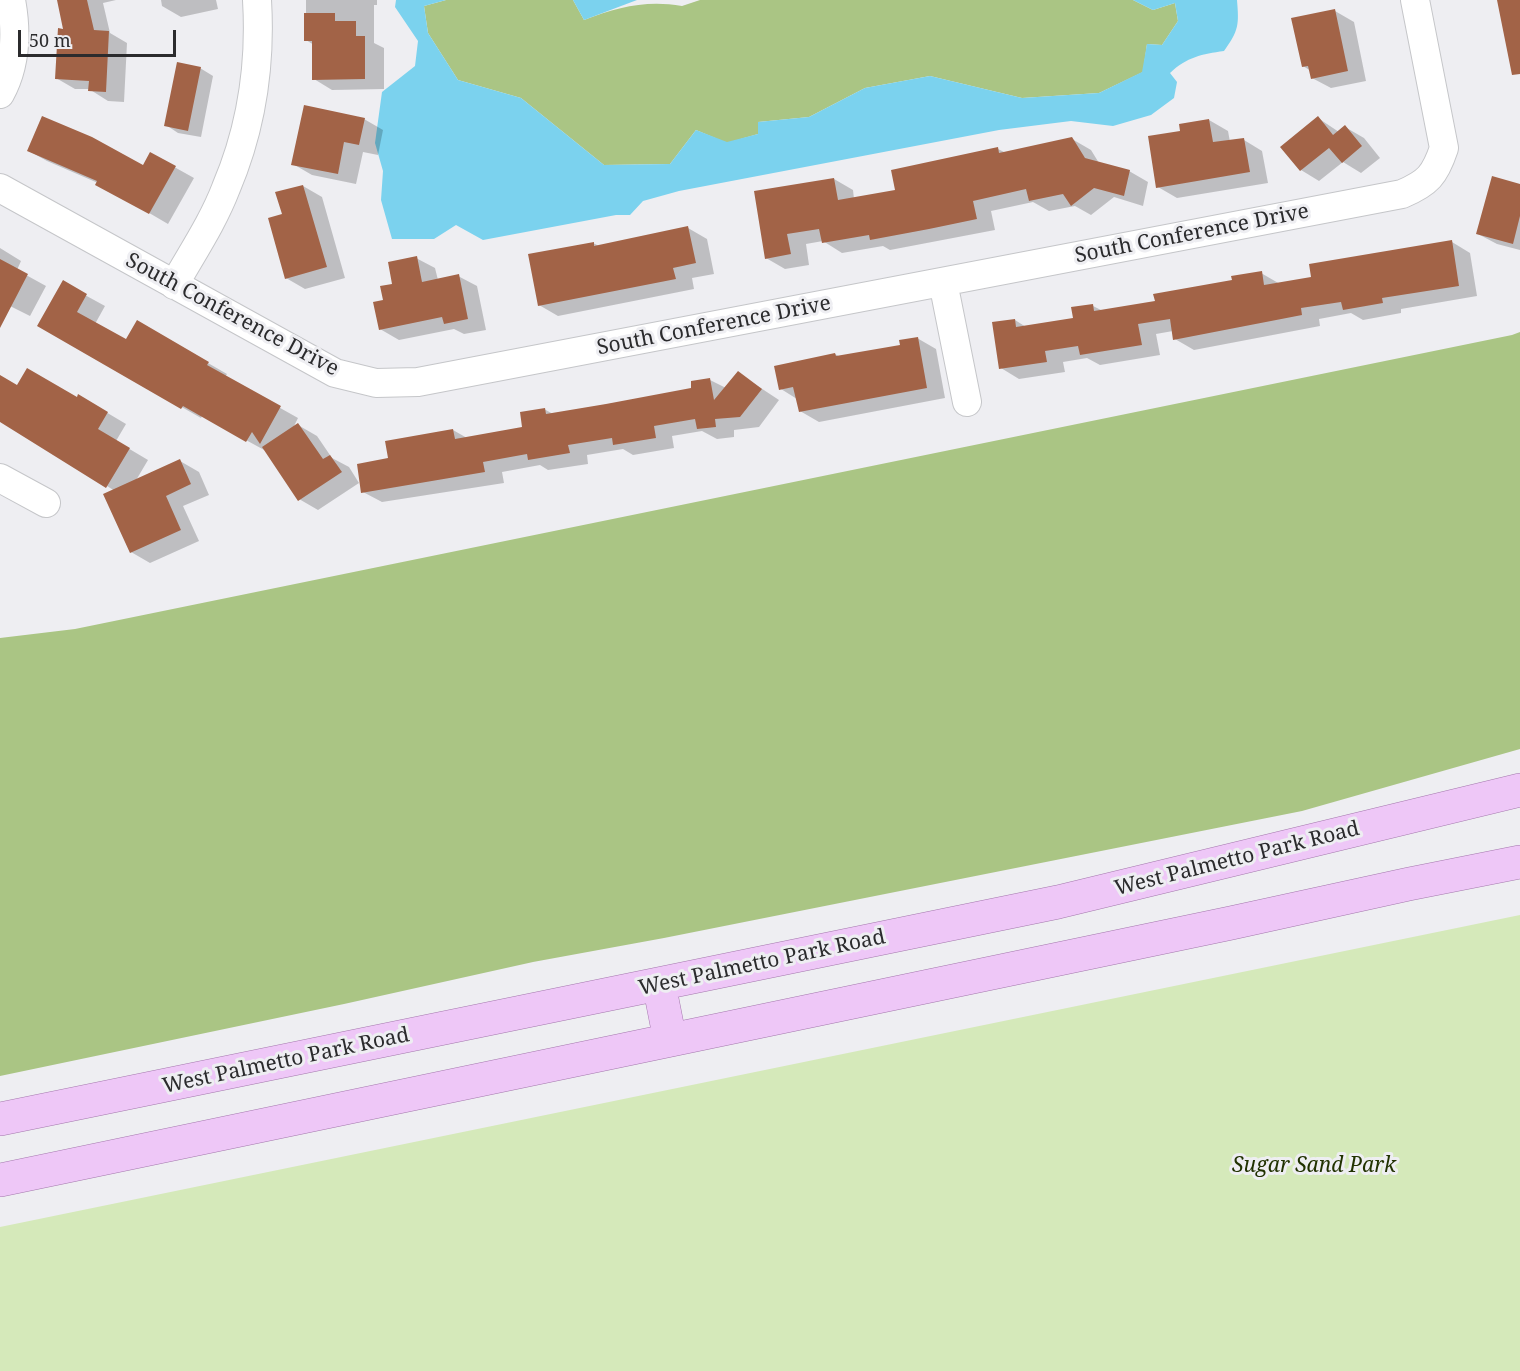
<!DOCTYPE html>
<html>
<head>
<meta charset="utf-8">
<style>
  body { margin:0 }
  #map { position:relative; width:1520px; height:1371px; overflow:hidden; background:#eeeef2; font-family:"Noto Serif",serif }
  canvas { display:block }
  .scale { position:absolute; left:18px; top:30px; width:158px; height:27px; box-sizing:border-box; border:3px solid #2b2b2d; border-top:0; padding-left:8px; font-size:18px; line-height:21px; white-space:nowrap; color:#2b2b2d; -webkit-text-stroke:4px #eeeef2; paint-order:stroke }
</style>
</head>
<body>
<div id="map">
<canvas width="1520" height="1371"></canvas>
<div class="scale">50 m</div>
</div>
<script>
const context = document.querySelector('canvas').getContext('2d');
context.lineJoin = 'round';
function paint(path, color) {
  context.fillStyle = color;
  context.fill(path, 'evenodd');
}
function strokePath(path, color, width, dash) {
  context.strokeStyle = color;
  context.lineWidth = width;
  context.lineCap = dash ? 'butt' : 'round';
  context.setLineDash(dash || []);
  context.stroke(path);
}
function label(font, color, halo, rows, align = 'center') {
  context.font = font + ' "Noto Serif",serif';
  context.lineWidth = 6;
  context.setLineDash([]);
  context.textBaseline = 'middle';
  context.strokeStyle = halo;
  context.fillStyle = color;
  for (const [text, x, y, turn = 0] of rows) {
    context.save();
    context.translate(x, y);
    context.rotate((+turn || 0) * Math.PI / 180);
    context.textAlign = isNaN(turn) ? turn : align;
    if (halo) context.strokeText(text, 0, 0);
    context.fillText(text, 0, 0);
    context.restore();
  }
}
const green = new Path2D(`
  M1520,915v456h-1520v-144z`);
const forest = new Path2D(`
  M446,0h127l11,20c34,-13 62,-20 98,-14l18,-6h433l20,10 22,-7 3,18 -16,24 -15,-1 -4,28 -44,21 -77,5 -92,-22 -65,12 -56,29 -51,5v12l-31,9 -31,-13 -26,34 -66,1 -83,-67 -63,-18 -30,-47 -4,-27z
  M1520,332v417l-218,62 -638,127 -131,24 -189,42 -344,72v-438l75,-9 1437,-294z`);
const water = new Path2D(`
  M396,0h50l-22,6 4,27 30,47 63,18 83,67 66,-1 26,-34 31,12 31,-8v-12l51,-5 56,-29 65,-12 92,22 77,-5 43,-21 5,-28 15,1 16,-24 -3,-18 -22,7 -20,-10h104c2,25 2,30 -13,51 -22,3 -37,6 -54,22l7,9 -3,16 -23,17 -38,11 -42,-5 -72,9 -320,61 -36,10 -13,14h-14l-133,25 -27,-15 -22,14h-42l-11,-39 2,-29 -8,-28 7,-51 33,-26 3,-25 -23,-34z
  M573,0h64l-53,20z`);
const shadow = new Path2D(`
  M58,0h58l-13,3 7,30 17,10 -3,59 -16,-1 -19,-12h-14l-19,-11 9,-48z
  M161,0h55l2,9 -37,8 -19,-11z
  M306,0h71v5h-3v38l10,5v41l-52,1 -18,-11v-34l-8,-5z
  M1335,11l19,11 12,59 -35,7 -19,-10 -1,-7 -8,-5z
  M200,68l13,8 -12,61 -23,-4 -12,-8z
  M1318,118l21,14 6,-5 19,11 16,20 -19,15 -18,-11 -24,19 -18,-11z
  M364,119l19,11 -5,25 -15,-3 -7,32 -44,-9 -19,-11z
  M1209,120l19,11 2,11 14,-2 18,11 6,32 -91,15 -19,-11 23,-55z
  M1072,139l19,11 8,13 30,8 19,11 -5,24 -29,-9 -23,18 -16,-9 -26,5 -16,-9 -42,9 4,19 -105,20 -7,-4 -41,7 -19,-12 -17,3 3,21 -24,4 -19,-11 68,-79 19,11 1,9 42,-8 102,-42 8,4z
  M29,151l114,16 8,-13 43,24 -26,46 -70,-41 -51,-22z
  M1520,185v65l-23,-6 -19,-10z
  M303,186l19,11 23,81 -40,11 -19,-11 -2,-63z
  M688,228l19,11 7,35 -22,4 2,11 -136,27 -19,-11 54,-62 6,3z
  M1452,242l18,11 7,43 -76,13v4l-38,7 -12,-7 -32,6 1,7 -126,24 -19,-11 -2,-8 -17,3 4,21 -60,10 -13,-7 -24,4 2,10 -46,7 -18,-11 14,-48 11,7 49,-8 18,-13 10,5 53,-9 105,-29 19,11 33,-6z
  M0,248l21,13 -4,9 29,16 -16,30 -30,-15z
  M416,258l19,10 3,12 20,-4 19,10 9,44 -22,4 -10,-5 -55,11 -19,-11 5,-28 9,-16z
  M63,283l42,23 -10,18 31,17 11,-19 90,52 -2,3 73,41 -5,10 5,-3 19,11 15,22 17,9 10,16 -41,27 -19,-11 -33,-48 -64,-35 -1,2 -162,-92z
  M917,338l19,11 9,49 -126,24 -19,-11 -3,-12 -16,-10 54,-35 5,3 62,-11z
  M738,373l41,27 -20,27 -25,3v7l-17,2 -15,-8 -30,5 2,12 -41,7 -10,-6 -36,6 1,9 -40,6 -8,-5 -38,7 2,11 -122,19 -19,-10 26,-32 64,-30 14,8 57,-9 20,-20 9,5 140,-25 17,-9 16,8z
  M0,377l17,10 60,12 2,-3 47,28 -10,17 32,19 -13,22 45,-21 19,11 10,23 -26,11 16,35 -49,22 -19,-11 -16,-61 -115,-71z`);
const building = new Path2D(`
  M57,0h30l7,30 15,1 -3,61 -18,-1 1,-10 -34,-2 3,-51 5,1z
  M1497,0h23v74l-8,1z
  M1335,9l13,62 -37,8 -3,-13 -6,1 -11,-49z
  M304,13h31v8h21v15h9v43l-53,1v-39h-8z
  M177,62l24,5 -13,64 -24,-5z
  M304,105l61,13 -6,27 -15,-3 -6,32 -47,-9z
  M42,116l50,21 51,28 7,-13 26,14 -27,48 -54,-29 2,-4 -70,-30z
  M1318,116l15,19 12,-10 17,21 -20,17 -13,-15 -29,23 -20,-24z
  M1209,119l4,23 31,-4 6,34 -94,16 -8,-52 32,-5 -1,-7z
  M1072,137l13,21 45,12 -6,26 -30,-8 -23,18 -8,-12 -34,7 -3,-12 -53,12 4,18 -48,10 -59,11 -1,-5 -47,8 -3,-14 -32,5 4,20 -26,5 -11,-68 80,-13 4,22 57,-10 -4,-20 107,-23 1,6z
  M1492,176l28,8v32l-7,28 -37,-10z
  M303,185l24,82 -42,12 -17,-61 14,-4 -7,-22z
  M688,226l8,37 -23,5 3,11 -138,27 -10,-52 66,-12v4z
  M1452,240l7,46 -77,12 1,5 -40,7 -2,-8 -40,6 1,7 -129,25 -3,-21 -32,5 4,21 -62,10 -2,-9 -33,5 2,11 -48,7 -7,-47 23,-3 1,8 57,-9 -2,-11 22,-3 1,7 61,-10 -2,-7 79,-14 -1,-4 31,-5 2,14 47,-8 -2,-13z
  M417,256l5,26 37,-8 9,45 -24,5 -2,-7 -63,13 -6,-28 10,-2 -3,-14 12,-2 -4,-22z
  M0,259l28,15 -28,54z
  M63,280l24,14 -10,18 49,27 11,-19 72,42 -2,3 74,41 -21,38 -8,-12 -6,10 -63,-36 -2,3 -144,-83z
  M918,337l9,51 -128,24 -6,-25 -14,3 -5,-24 61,-13 1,3 64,-11 -1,-5z
  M27,368l50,29 1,-3 30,18 -10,17 32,19 -24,40 -106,-66v-47l17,10z
  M738,371l24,18 -22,28 -25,2 1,8 -19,2 -2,-10 -41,7 2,12 -43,7 -1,-7 -44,7 2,8 -42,7 -1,-6 -44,8 2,10 -124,21 -4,-29 31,-6 -3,-17 68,-12 2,10 67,-12 -2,-15 25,-4 1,6 60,-10 85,-16v-7l19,-3 4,22z
  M298,423l25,36 7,-4 12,17 -44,29 -36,-54z
  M180,459l11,25 -25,12 15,34 -51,23 -27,-59z`);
const minor = new Path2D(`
  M0,94c16,-29 17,-62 11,-94
  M0,188l335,185 41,10 42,-1 984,-188c26,-11 33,-19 42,-46l-29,-148
  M943,282l24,120
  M174,285c18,-32 39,-63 52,-97 26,-61 35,-122 31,-188
  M0,478l46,25`);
const major = new Path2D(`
  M659,984l11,56
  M0,1119l1058,-217 462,-112
  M0,1180l1231,-257 178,-39 111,-22`);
const streetNames = [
  ["South Conference Drive",1192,234,-11],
  ["South Conference Drive",232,315,28],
  ["South Conference Drive",714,326,-11],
  ["West Palmetto Park Road",1237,859,-14],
  ["West Palmetto Park Road",762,963,-12],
  ["West Palmetto Park Road",286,1061,-12]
];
const parkNames = [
  ["Sugar Sand Park",1314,1166]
];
paint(green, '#d5e9ba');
paint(forest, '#aac584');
paint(water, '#7bd2ee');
paint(shadow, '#0003');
paint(building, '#a26347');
strokePath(minor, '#c5c6c9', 30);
strokePath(major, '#a378ac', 34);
strokePath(minor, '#fff', 28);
strokePath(major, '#eec7f7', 33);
label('21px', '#2b2b2d', '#eeeef2', streetNames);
label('italic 21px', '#213201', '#eeeef2', parkNames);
</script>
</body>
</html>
